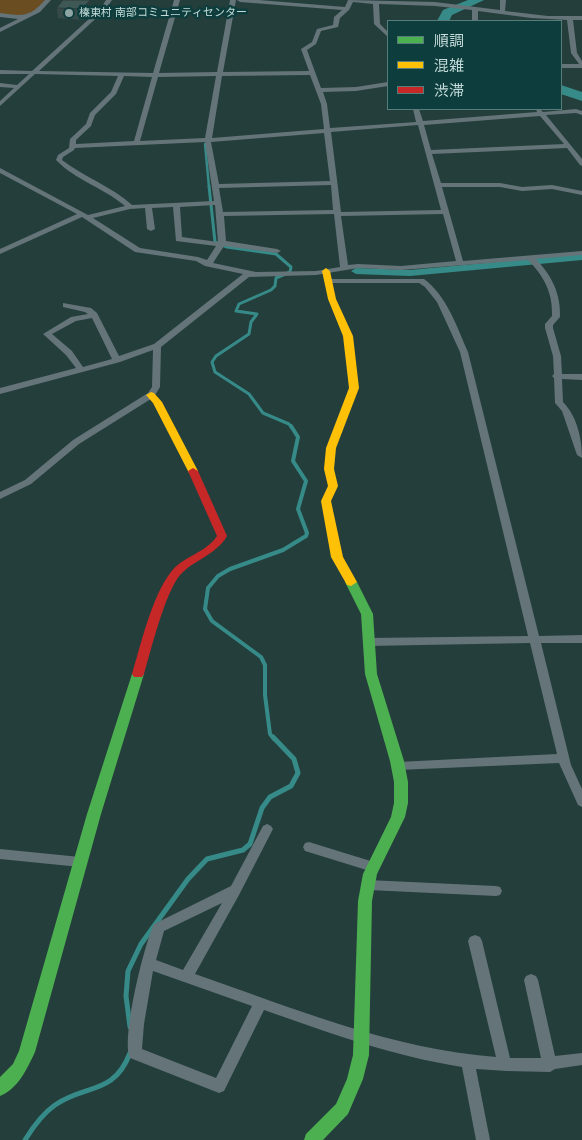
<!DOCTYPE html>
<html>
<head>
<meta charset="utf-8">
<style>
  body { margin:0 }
  #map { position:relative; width:582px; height:1140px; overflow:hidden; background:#243e3c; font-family:Quicksand,"Noto Sans JP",sans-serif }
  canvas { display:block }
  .legend { position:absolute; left:387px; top:20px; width:175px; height:90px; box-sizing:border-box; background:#0d3d3c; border:1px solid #577d7b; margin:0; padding:6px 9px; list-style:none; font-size:15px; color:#c5dcda }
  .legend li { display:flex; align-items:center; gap:10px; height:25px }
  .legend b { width:25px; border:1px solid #577d7b }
</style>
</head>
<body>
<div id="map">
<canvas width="582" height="1140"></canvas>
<ul class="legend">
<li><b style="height:6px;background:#4caf50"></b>順調</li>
<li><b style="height:6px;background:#ffc107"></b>混雑</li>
<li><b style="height:6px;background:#c62828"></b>渋滞</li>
</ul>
</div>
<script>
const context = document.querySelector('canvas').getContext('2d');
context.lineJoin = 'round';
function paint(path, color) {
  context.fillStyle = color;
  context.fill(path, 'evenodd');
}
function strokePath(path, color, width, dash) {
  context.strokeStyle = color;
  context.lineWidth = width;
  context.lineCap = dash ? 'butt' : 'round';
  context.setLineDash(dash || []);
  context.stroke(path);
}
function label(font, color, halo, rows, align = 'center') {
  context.font = font + ' Quicksand,"Noto Sans JP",sans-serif';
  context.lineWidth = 5;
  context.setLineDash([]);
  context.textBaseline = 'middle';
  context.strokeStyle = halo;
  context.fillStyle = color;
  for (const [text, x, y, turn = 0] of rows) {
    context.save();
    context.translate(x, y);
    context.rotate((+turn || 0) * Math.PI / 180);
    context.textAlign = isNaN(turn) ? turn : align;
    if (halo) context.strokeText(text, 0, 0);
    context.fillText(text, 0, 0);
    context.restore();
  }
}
const green = new Path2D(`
  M0,0h45c-11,18 -25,16 -45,14z`);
const streamFar3 = new Path2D(`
  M205,144l4,43`);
const streamFar2 = new Path2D(`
  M209,186l6,56 12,5 49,7 15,13 -1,5 -14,6 -1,8 -4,4 -32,14 -3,7 21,3 -6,8 -2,12 -33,22 -4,6 3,10 34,22 14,19 26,11 2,3`);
const streamFar1 = new Path2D(`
  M274,739l-4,-5 -5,-39v-30l-4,-8 -49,-36 -7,-12 3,-21 10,-12 12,-7 53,-19 23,-14 1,-3 -9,-24 8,-28 -13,-20 5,-24 -7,-11`);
const stream = new Path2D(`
  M130,1027l-4,-31 2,-25 13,-27 47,-65 19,-20 36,-9 7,-6 12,-36 8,-11 21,-11 7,-13 -4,-14 -21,-22
  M25,1140c8,-13 17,-26 30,-35 31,-21 59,-10 75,-52`);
const canal = new Path2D(`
  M582,254v6l-172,16 -54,-2 -5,-3 5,-3 54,2z`);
const river = new Path2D(`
  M468,0h16l-32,15 -3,6h-12l6,-11z
  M561,85l21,7v9l-21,-7z`);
const street = new Path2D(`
  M45,0h6l-11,12 -40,20v-4l18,-9 -18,-2v-4c22,3 29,5 45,-13z
  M106,0h6l-7,10 -66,61 114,2 21,-73h6l-21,73 58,-1 13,-72h6l-13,72 86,-1 -8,-22 11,-7 5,-13 16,-4 1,-8 8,-7 -102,-8 -3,-2h22l86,7 3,-7 87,2 65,8v-10h6l-1,11 43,5h34v4h-9l4,33 5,8v7h-21v-4h18l-8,-11 -4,-33 -36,-2 -53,-7v10h-6v-11l-37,-4 -56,-2 1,20 8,8v5l-14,-13 -1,-20 -20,-2 -4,8 -9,8 -2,9 -17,4 -5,13 -9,6 14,38 35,-1 32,-5v4l-32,5 -33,1 4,12 3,24 86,-6 -3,-13h6l4,12 114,-9 -1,-3h4l3,3 33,-3 6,2v4l-6,-2 -30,2 36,44v7l-2,-1 -13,-17 -135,6 9,29h59l22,4 30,-2 30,6v4l-30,-6 -30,2 -22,-4h-58l21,74 119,-10v4l-46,4c16,17 25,35 24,58l-7,8v3l8,28 1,18h20v6l-20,-1 1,23c14,14 19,37 19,56l-5,-3 -15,-44 -7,-8 -1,-25 -2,-2 2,-2 -1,-18 -8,-28v-4l7,-8c1,-23 -8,-40 -24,-56l-127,10 -43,-2 -42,7 -67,2 -88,70 -1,40 -6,10 -75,47 -48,40 -31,15v-7l25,-12 48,-40 75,-47 4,-6 1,-37 -33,12 -120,32v-6l76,-20 -10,-13 -23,-21 28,-17 17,-3 -3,-2 -22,-5v-4l28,5 6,5 22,43 35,-12 89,-70 -38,-8 -9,-5 -61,-9 -53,-35 -82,37v-5l77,-35 -77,-41v-5l88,47 37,-9c-21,-18 -50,-26 -69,-46l2,-5 11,-7 1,-9 16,-15 4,-11 21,-21 7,-16 -83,-2 -35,32v-5l14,-13 -14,-1v-4l17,2 12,-11h-29v-4l32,1 69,-63zM310,75l11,29 3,25 -112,9 10,-62zM124,76l28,1 -18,64 -58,3v-4l15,-14 4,-11 21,-21zM216,76l-11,62 -65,3 18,-64zM540,116l24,28 -133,6 -7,-25zM418,125l23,85 -100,2 -10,-80zM324,133l6,48 -111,3 -8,-42zM205,142l9,59 -82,4c-21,-19 -48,-28 -70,-45l1,-3 11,-7 1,-2zM331,185l2,25 -110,2 -4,-24zM215,205l3,37 -36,-5 -2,-30zM173,207l3,34 40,5 -9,14 -9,-3 -58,-9 -47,-30 37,-9 15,-1 2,21 4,2 4,-2 -3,-21zM334,214l6,53 -24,4 -60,1 -43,-9 11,-17 53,7 4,-2 -4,-2 -51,-8 -2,-25zM443,214l13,47 -55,5 -43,-2 -10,1 -7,-49zM92,318l20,41 -29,8 -11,-16 -20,-17 24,-13z
  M326,279h98c23,17 33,48 44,73l71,284 43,-1v8h-41l30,122 11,24v18l-4,-2 -19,-42 -161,7 -4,-1 -2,-3 2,-3 4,-1 159,-8 -27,-111 -162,3 -4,-1 -1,-3 1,-3 4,-1 160,-2 -68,-284 -23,-50 -12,-15 -6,-4h-90l-4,-2z
  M267,824l4,2 2,3 -34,66 -44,79c98,34 196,75 301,83l-28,-116 2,-4 5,-2 5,2 2,4 28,117h31l-17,-78 2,-4 5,-2 5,2 2,4 17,76 27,-3v12l-27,4 -5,3 -43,-1 -31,-2 14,71h-14l-14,-73c-69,-11 -133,-34 -198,-57l-40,81 -5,2 -89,-35c-9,-20 14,-113 24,-134l77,-38 32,-60zM222,903l-39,67 -27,-10 8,-29zM153,971l99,35 -36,72 -74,-29 2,-25z
  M309,842l68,21 2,4 -2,4 -4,1 -68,-21 -2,-4 2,-4z
  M0,849l80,8 4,1 2,4 -2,4 -4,1 -80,-8z
  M368,880l128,6 4,1 2,4 -2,4 -4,1 -128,-6 -4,-1 -2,-4 2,-4z`);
const fast = new Path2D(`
  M351,578l6,4 16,32 4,60 27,87 4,21v21l-3,14 -28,57 -5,27 -3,154 -6,24 -15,35 -25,26h-19l2,-6 30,-30 11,-25 6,-24 5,-154 5,-27 28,-57 3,-14v-21l-4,-21 -25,-87 -4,-60 -16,-32z
  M138,670l4,1 2,3 -43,140 -66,238c-8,17 -17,37 -35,44v-19l13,-13 6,-13 68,-237 45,-140 2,-3z`);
const slow = new Path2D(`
  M326,268l4,3 6,28 17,37 6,52 -23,60 -2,21 4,17 -7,15 12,56 14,25 -6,4 -4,-1 -16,-28 -10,-56 7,-15 -4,-17 2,-21 23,-60 -6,-52 -15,-37 -6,-28z
  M151,392l3,1 8,9 36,69 -1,2h-8l-1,-2 -35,-68 -7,-8z`);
const jam = new Path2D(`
  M193,468l5,3 29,65c-11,19 -32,23 -47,39 -15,18 -29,75 -36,99l-2,3h-8l-2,-3c9,-30 20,-78 39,-102 12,-16 35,-19 46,-36l-29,-65z`);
const wall = new Path2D(`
  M90,0l1,10 -8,10 -25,-2 -1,-10z`);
const shadedWall = new Path2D(`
  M90,0l1,10 -8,10 -1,-11z`);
const building = new Path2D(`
  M63,0h27l-8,9 -25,-1z`);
const markers = [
  [69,13,5,"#8da5a3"]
];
const farPoinames = [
  ["榛東村 南部コミュニティセンター",79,13]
];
paint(green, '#6a4e21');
strokePath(streamFar3, '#368b88', 2.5);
strokePath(streamFar2, '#368b88', 3);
strokePath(streamFar1, '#368b88', 4);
strokePath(stream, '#368b88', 5);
paint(canal, '#368b88');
paint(river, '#368b88');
paint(street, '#647478');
paint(fast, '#4caf50');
paint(slow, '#ffc107');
paint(jam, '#c62828');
paint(wall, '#364b49');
paint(shadedWall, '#2c3d3c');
paint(building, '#3f5755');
strokePath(building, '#2c3d3c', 1);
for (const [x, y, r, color] of markers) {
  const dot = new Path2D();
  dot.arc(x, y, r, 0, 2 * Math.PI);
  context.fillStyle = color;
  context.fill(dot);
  strokePath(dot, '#0d3d3c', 2);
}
label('11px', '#c5dcda', '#0d3d3c', farPoinames, 'left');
</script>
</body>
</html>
